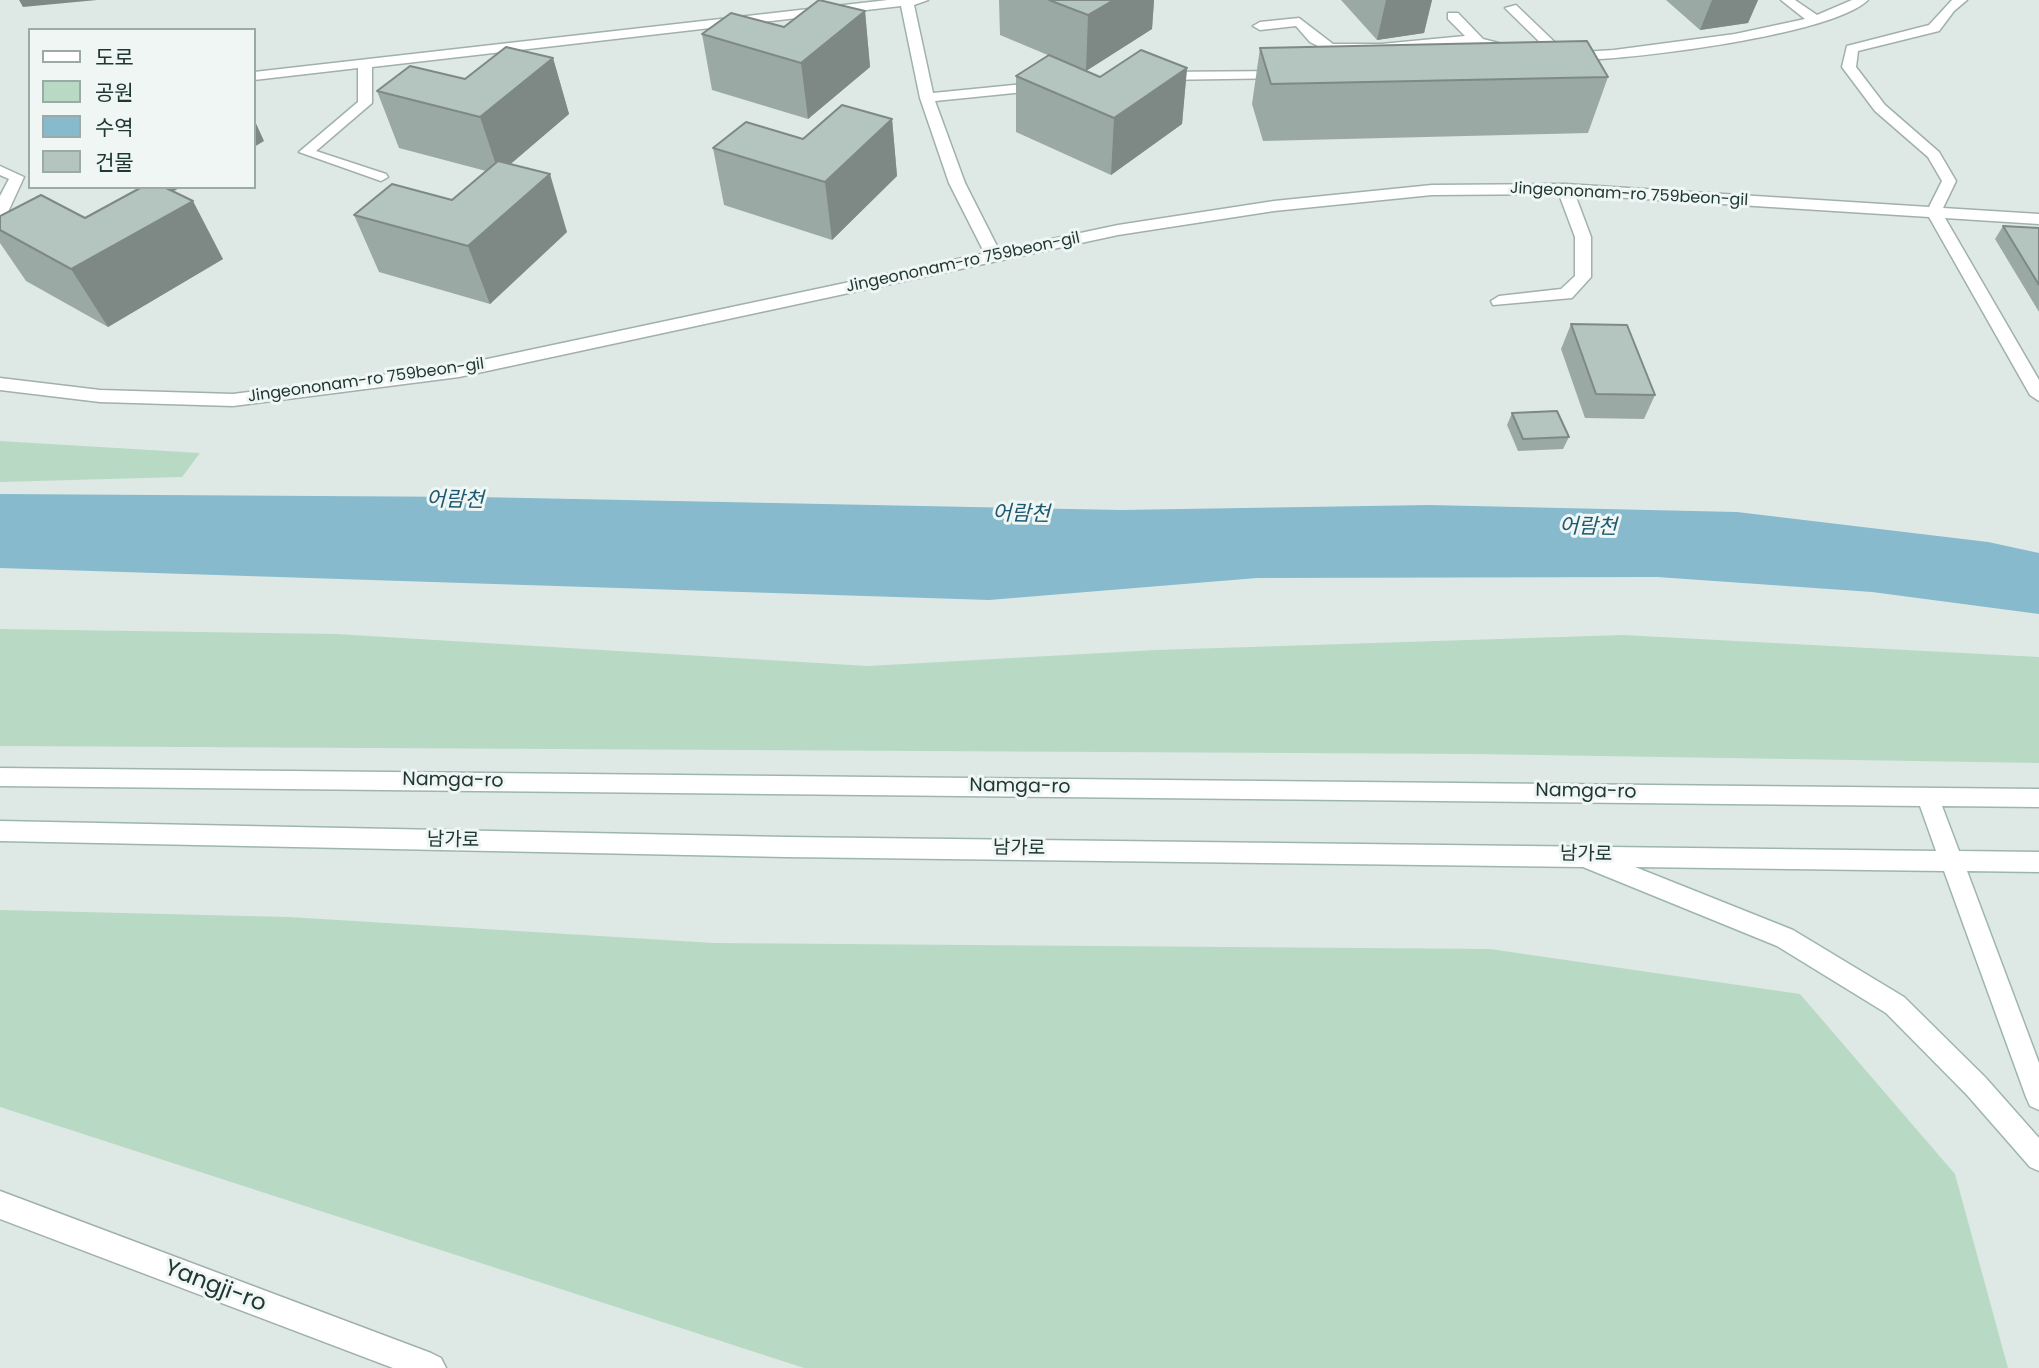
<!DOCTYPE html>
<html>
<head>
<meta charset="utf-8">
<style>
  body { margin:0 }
  #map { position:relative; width:2039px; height:1368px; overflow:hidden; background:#dee9e6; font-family:Poppins,"Noto Sans KR",sans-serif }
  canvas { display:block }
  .legend { position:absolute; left:28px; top:28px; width:228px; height:161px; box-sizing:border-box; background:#eff6f3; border:2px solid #9caaa7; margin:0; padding:9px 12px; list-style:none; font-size:21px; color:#203835 }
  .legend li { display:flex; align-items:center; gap:14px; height:35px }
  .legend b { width:35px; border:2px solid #9caaa7 }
</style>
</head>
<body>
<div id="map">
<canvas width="2039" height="1368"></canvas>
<ul class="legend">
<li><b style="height:9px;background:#fff"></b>도로</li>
<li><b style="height:19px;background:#b8dac5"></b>공원</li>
<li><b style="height:19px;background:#87bacd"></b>수역</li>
<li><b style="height:19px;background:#b4c4bf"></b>건물</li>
</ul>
</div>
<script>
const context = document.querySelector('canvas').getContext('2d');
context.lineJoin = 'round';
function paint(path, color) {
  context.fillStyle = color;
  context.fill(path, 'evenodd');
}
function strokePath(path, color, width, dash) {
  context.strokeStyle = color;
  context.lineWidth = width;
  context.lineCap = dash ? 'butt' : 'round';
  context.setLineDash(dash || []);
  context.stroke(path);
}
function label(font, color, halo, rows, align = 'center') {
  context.font = font + ' Poppins,"Noto Sans KR",sans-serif';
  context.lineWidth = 6;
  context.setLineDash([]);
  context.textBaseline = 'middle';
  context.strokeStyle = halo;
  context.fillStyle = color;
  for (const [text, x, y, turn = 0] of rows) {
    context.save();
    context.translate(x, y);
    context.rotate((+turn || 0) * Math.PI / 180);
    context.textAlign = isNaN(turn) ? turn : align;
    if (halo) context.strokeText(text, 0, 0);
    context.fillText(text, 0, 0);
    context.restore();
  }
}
const green = new Path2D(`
  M0,441l200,12 -18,24 -182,5z
  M0,629l336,5 532,32 288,-16 467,-15 416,22v106l-565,-9 -1474,-8z
  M0,910l289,7 425,26 776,6 310,45 155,180 53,194h-1204l-804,-261z`);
const water = new Path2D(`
  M0,494l476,3 644,13 309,-5 308,7 251,30 51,11v61l-167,-22 -215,-15 -400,1 -268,22 -989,-32z`);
const service = new Path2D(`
  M888,0h40l-14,5 19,88 111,-11 7,4 -7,4 -109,11 30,82 37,73 -2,3 -6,2 -8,-5 -37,-73 -29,-85 -19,-92 -529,61v36l-56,48 70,23 2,3 -7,4 -82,-29 59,-50v-34l-104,12v-8z
  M1781,0h14l22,15 35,-15h16c-36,35 -233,59 -287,60l-25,-2 -51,-50 11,-3 50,48 48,-3 121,-16 70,-15z
  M1448,13h10l25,26 35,9 -7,4 -53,-9 -77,9h-51l-20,-10 -14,-16 -36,4 -7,-4 7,-4 39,-4 34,26h48l84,-8 -17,-17z
  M1285,71l5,1v6l-131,2 -7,-4 7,-4z
  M0,166l24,11 -16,35 -8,5v-21l9,-17 -9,-4z
  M1565,184l8,5 18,48v40l-19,21 -79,7 -2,-4 8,-5 62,-7 14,-13v-39l-18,-48z`);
const minor = new Path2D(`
  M1952,0h15l-13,11 -15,20 -81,20 -2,16 29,38 54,47 17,29 -13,27 96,6v10l-94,-6 94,162v21l-9,-6 -101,-178 -364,-23 -133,1 -158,16 -156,24 -659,142 -226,29 -133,-4 -100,-12v-12l100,12 133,4 226,-29 659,-140 156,-24 158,-16 133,-1 364,23 13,-26 -14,-24 -53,-46 -33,-44 5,-21 82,-21z`);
const tertiary = new Path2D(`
  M0,1191l431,162 10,5 5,10h-53l-393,-149z`);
const secondary = new Path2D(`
  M0,768l2039,21v18l-97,-1 17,45 80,1v20l-72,-1 72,192v47l-9,-4 -4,-9 -82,-226 -309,-4 158,63 111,67 81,80 54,61v33l-9,-4 -63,-72 -81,-82 -109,-67 -194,-79 -797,-10 -786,-16v-20l786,16 1150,14 -16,-45 -1920,-20z`);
const wall = new Path2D(`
  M999,0h155l-2,29 -66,42 14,6 87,-9 -5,56 -71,51 -95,-43v-56l58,-10 -74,-31z
  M1341,0h91l-8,33 -47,7z
  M1666,0h92l-10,23 -48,7z
  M865,11l5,56 -62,52 -96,-29 -10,-56 82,-7z
  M1260,48l348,29 -20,56 -325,8 -11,-37z
  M553,58l16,56 -59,50 57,68 -77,72 -111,-32 -25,-57 98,-15 34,-29 -87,-23 -22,-57 88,-12z
  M892,119l5,57 -65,64 -108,-35 -11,-57 90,-9z
  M173,191l50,68 -115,68 -82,-46 -26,-38v-27l85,2z
  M2003,226l36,2v84l-44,-73z
  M1571,324l84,71 -11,24 -59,-1 -24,-69z
  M1512,413l57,24 -6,12 -45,2 -11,-26z`);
const shadedWall = new Path2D(`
  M19,0h78l-74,7z
  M1114,0h40l-2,29 -66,42 2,-56z
  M1386,0h46l-8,33 -47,7z
  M1712,0h46l-10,23 -48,7z
  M865,11l5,56 -62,52 -7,-56z
  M553,58l16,56 -70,60 -19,-57z
  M1187,68l-5,56 -71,51 3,-57z
  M254,119l10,22 -10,6z
  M892,119l5,57 -65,64 -7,-58z
  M550,174l17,58 -77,72 -22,-58z
  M156,187h25l-19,11z
  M193,201l30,58 -115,68 -37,-58z`);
const building = new Path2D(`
  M819,0l46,11 -64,52 -99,-29 29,-21 53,14z
  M1049,0h65l-26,15z
  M1587,41l21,36 -337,7 -11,-36z
  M506,47l47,11 -73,59 -103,-26 33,-25 55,13z
  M1141,50l46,18 -73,50 -98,-42 33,-21 51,22z
  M842,105l50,14 -67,63 -112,-34 33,-26 57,17z
  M498,161l52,13 -82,72 -114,-31 38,-31 60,16z
  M142,187h22l29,14 -122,68 -71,-39v-14l41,-21 44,23z
  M2003,226l36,2v57z
  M1571,324l56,1 28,70 -59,-1z
  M1557,411l12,26 -46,2 -11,-26z`);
const farStreetnames = [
  ["Jingeononam-ro 759beon-gil",1629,195,3],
  ["Jingeononam-ro 759beon-gil",963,263,-12],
  ["Jingeononam-ro 759beon-gil",366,381,-8]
];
const streetNames = [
  ["Namga-ro",453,781,1],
  ["Namga-ro",1020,787,1],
  ["Namga-ro",1586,792,1],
  ["남가로",453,841,1],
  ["남가로",1019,849,1],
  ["남가로",1586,855,1]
];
const waterNames = [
  ["어람천",455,501,1],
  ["어람천",1021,515,1],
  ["어람천",1588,528,1]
];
const nearStreetnames = [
  ["Yangji-ro",215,1287,21]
];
paint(green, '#b8dac5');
paint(water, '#87bacd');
strokePath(service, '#a1b0ad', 3);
strokePath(minor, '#a1b0ad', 3);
strokePath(tertiary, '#a1b0ad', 3);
strokePath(secondary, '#9eb5af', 3);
paint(service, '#fff');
paint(minor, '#fff');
paint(tertiary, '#fff');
paint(secondary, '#fff');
paint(wall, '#9ba9a4');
paint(shadedWall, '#7e8986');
paint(building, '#b4c4bf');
strokePath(building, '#7e8986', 2);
label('16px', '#203835', '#eff6f3', farStreetnames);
label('19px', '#203835', '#eff6f3', streetNames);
label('italic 21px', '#1d5a71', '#eff6f3', waterNames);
label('23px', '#203835', '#eff6f3', nearStreetnames);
</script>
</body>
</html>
